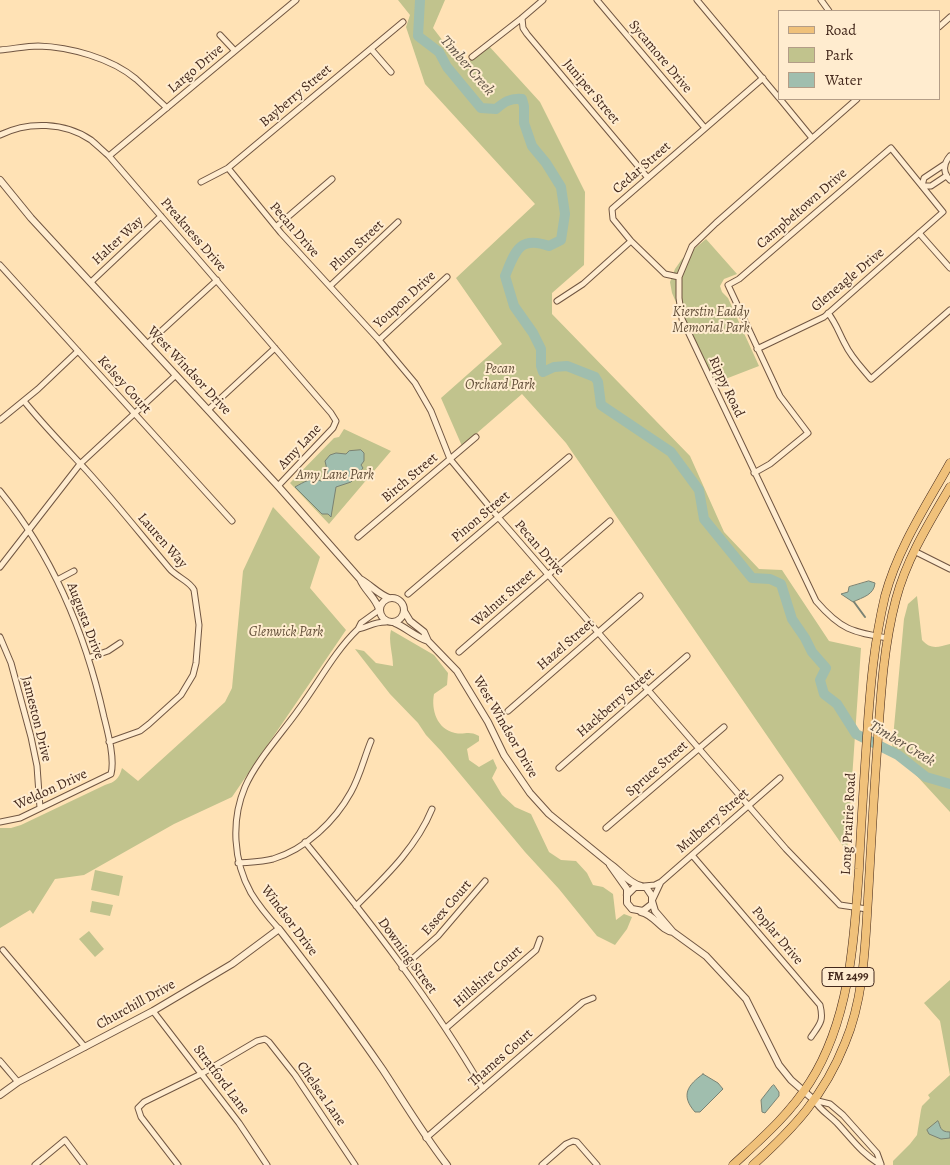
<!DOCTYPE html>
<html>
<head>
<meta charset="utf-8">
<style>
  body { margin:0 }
  #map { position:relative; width:950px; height:1165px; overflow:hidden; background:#ffe2b5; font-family:Alegreya,serif }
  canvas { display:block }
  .legend { position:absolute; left:778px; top:10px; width:162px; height:90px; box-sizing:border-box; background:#ffeccf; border:1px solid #b39d87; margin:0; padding:6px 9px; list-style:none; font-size:15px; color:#42271b }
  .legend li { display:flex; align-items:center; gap:10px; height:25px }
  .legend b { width:25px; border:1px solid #b39d87 }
</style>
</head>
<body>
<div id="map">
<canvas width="950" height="1165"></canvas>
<ul class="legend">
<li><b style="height:6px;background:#f0c17a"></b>Road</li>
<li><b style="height:14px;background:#c1c38d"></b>Park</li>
<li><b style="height:14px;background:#a0beae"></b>Water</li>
</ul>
</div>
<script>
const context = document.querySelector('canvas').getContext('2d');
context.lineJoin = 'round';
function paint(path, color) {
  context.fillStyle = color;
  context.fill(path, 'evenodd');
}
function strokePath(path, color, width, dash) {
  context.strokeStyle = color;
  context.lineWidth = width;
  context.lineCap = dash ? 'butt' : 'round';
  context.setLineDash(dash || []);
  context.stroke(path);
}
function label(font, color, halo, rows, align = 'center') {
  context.font = font + ' Alegreya,serif';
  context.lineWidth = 4;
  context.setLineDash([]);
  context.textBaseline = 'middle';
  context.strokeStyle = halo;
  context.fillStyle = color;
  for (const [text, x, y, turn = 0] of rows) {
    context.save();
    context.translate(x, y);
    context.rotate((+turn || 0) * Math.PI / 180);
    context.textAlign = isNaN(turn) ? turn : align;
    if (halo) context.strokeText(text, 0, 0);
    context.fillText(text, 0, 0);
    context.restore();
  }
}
const green = new Path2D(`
  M398,0h47l-12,28 30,39 25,-22 52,57 45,90 -1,73 -32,28v21l138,142 34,76 35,37 23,1 47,71 32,7 -14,204 -281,-409 -44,-49 -60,52 -21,-48 61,-54 -46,-66 79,-74 -110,-120 -19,-57 4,-12z
  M706,239l31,35 -13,5 -4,7 2,6 6,6 31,68 -44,17 -25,-48 -18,-42 -2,-11 5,-13 7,-10z
  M344,429l47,22 -62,73 -39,-41 44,-45 5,-1z
  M273,507l47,50 -10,31 36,42 -114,167 -58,27 -90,51 -29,4 -22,35 -3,-4 -30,18v-100h11l10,-3 84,-40c10,-3 14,-6 17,-17l16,13 87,-79 7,-14 11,-117z
  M917,596l5,44c9,10 16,7 28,4v168l-58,-63 12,-130 4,-15z
  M391,630l43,25 14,18 -1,12 -13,9c-3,16 3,35 21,39 11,2 13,-3 24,3v5l-12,8 2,11 10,7 14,-8 4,9 -5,10 10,17 13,12 16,7 18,38 12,8 15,1 11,12 6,12 10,2 10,7 3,26 8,-6 8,3 -5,12 -12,16 -18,-9 -38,-47 -34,-37 -84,-101 -15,-16 -8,-12 -28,-29 -35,-45 9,2 12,12 17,3c0,-12 -5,-25 -2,-36z
  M95,870l28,6 -4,20 -28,-6z
  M92,901l21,4 -3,11 -20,-4z
  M89,931l15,18 -9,8 -16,-18z
  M950,980v185h-57v-4l17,-17 7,-9 4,-25 1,-4 8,-8 -2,-3 22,-20 -10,-54 -16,-18z`);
const water = new Path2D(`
  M361,450l3,3v8l-3,4 2,3 -12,14 -15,5 -5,30 -3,-3h-6l-27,-27c9,-5 16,-10 26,-6l5,-2 2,-5 -3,-13 5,-6 6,-2 10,1 3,-3z
  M869,581l6,2c-1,12 -12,14 -22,19l-12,-8 7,-2 1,-5z
  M703,1074l15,9 5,6 -23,23h-5c-15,-17 -7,-27 8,-38z
  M774,1085l5,7v4l-14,17 -3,-1 -1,-12 11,-14z
  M938,1121c3,5 1,11 12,11v6l-9,1 -12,-5 -2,-4z`);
const stream = new Path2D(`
  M854,602l11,15`);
const river = new Path2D(`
  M420,0l-2,36 21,16 8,15 34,41 15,1c8,-7 14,-11 26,-10l2,7v17l8,23 14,17 15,24 4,27 -4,26 -12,6c-30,-11 -34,6 -44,30l9,30 19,27 8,16v17l2,6 11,-5 13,-1 28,11 3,5 3,23 70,47 28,38 5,29 48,59 18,1 11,5 11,35 13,19 7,14 14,16 -6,12 4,14 13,10 19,30 42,21 28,22 24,7`);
const minor = new Path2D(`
  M597,0l108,128
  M697,0l82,98
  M821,0l8,11
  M522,18l1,10 4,6 121,144
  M939,27l11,-10
  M220,35l15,16
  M371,49l20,23
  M0,50c13,-1 26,-4 38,-4 32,1 73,12 98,33 10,9 20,19 31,29
  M472,57l50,-39 21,-18
  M780,99l32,39
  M857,99l-141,124 -24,23 -13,31v21l3,21 134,282c25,29 36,31 72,37
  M0,135c28,-14 65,-13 91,5 6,5 12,11 18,16l222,257 5,8 -3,7 -55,58
  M109,156l187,-156
  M950,156c-7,8 -7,17 0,24
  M945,164l-21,14 -2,8h9l15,-10
  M228,168l53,65 98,107 36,43 16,28 19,48 48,58 288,332 54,56 27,4
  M201,182l27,-14 175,-146
  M276,227l56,-48
  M919,233l31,35
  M0,265l232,256
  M679,277l-14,-3 -34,-33 -18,-22 -1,-10 151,-131
  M91,282l70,-66
  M330,286l68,-64
  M557,301l26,-17 48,-43
  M828,313c8,10 11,20 17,31 6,13 17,24 26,35l79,-69
  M379,340l68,-63
  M147,344l70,-64
  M24,401c20,25 42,47 64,71 28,31 54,64 81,96 7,9 21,13 25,22l5,35 -3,38 -3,12 -12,20 -32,29 -9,7 -31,11
  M208,410l67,-62
  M0,420l38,-31 40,-38
  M754,473l16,-9 38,-31 -28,-37 -52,-111 11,-6 152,-131 52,64 -119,105 -67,32
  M0,491c53,65 86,145 104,226 4,16 11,42 7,57l-91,44 -20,4
  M358,537l118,-100
  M914,551l36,18
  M0,567l80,-103 96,-89
  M57,580l17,-9
  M408,594l161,-137
  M379,610l-18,13 -3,6c11,-2 14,-7 28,-7
  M0,637l11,26 20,74 6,29 3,42
  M459,652l151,-131
  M88,658l20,-7 12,-8
  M508,711l132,-115
  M559,768l128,-112
  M606,828l118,-101
  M305,842c64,78 127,159 178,247
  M692,855l128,150c4,16 0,19 -9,32
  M238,863c12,-1 24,-1 35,-4 33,-10 62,-38 78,-67 9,-16 13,-34 20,-51
  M644,886l11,-1 6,-3 119,-104
  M653,899l8,-17
  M356,906c29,-29 60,-58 76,-97
  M279,929c-10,-11 -20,-23 -28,-36 -18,-32 -20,-73 -6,-106 11,-26 38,-55 54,-78 20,-27 35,-57 59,-80
  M3,950l82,97
  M402,968l36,-32 47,-55
  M153,1011l86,112 28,42
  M446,1028l90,-78 4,-11
  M0,1061l18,21
  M814,1100l16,4 13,11 34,38 4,11
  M814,1100c7,11 14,14 23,23 15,16 24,30 44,42
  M426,1138l157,-136 10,-4
  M35,1165l30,-25 19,25
  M178,1165l-37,-48 -3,-9 6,-6 57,-28 56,-33 8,-2 4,3 26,33 60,90
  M542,1165l24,-21 7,-3 4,1 20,23`);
const tertiary = new Path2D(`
  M0,180l31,38 247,268 82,93c11,6 18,15 29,19
  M360,579c5,12 15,18 19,30
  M380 610a12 12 0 1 1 24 0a12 12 0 1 1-24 0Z
  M404,611l6,10 14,11 4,9 29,30 31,51 16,33 26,38 19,21 60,49c11,7 19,20 32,23
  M395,623c12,5 20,14 33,18
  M610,865l17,24v14l5,6 11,2 9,-7v-8l-6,-9h-11l-8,8
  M652,901l3,10 18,21 33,24 40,43 33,66 12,15 23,20
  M641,912c14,3 19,18 32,20
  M0,1095l18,-13 135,-71 79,-47 47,-35c36,46 71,93 104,141 21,32 40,64 64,95`);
const primary = new Path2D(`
  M733,1165c28,-26 56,-50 77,-83 40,-63 44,-141 49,-213 2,-45 5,-89 8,-133 3,-47 7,-94 18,-140 13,-48 41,-90 65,-133
  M753,1165c41,-37 71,-69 92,-122 19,-45 20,-96 23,-144 3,-54 6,-108 10,-162 3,-46 6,-93 18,-138 11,-41 33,-76 54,-112`);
const shields = [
  [848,977,52]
];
const shieldNames = [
  ["FM 2499",848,977]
];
const streetNames = [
  ["Sycamore Drive",660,57,50],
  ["Largo Drive",196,69,-40],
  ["Juniper Street",591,92,50],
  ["Bayberry Street",296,96,-40],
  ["Cedar Street",642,168,-41],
  ["Campbeltown Drive",802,209,-41],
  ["Pecan Drive",294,230,49],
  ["Preakness Drive",193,235,49],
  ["Halter Way",118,241,-43],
  ["Plum Street",357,246,-43],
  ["Gleneagle Drive",848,280,-40],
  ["Youpon Drive",405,300,-42],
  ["West Windsor Drive",189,371,47],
  ["Kelsey Court",124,385,48],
  ["Rippy Road",726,387,65],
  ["Amy Lane",300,447,-47],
  ["Birch Street",410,478,-40],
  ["Pinon Street",481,517,-40],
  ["Lauren Way",162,541,49],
  ["Pecan Drive",539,548,49],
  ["Walnut Street",504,598,-41],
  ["Augusta Drive",85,621,69],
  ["Hazel Street",566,645,-41],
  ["Hackberry Street",616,703,-41],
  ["Jameston Drive",36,719,76],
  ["West Windsor Drive",505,727,60],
  ["Spruce Street",657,769,-41],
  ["Weldon Drive",51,790,-25],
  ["Mulberry Street",713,821,-41],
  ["Long Prairie Road",849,824,-87],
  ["Essex Court",447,908,-49],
  ["Windsor Drive",289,921,53],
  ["Poplar Drive",777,936,50],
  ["Downing Street",407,956,54],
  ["Hillshire Court",488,977,-41],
  ["Churchill Drive",136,1005,-29],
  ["Thames Court",501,1058,-41],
  ["Stratford Lane",221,1080,53],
  ["Chelsea Lane",321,1094,55]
];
const parkNames = [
  ["Kierstin Eaddy",711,313],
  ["Memorial Park",711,329],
  ["Pecan",500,370],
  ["Orchard Park",500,386],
  ["Amy Lane Park",335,476],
  ["Glenwick Park",286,633]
];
const waterNames = [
  ["Timber Creek",467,66,49],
  ["Timber Creek",902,744,31]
];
paint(green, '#c1c38d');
paint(water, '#a0beae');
strokePath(water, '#7a8273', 1);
strokePath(stream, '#7a8273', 2);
strokePath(river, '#a0beae', 10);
strokePath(minor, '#715642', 7);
strokePath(tertiary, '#715642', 8);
strokePath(primary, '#42271b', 9);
strokePath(minor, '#ffeccf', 5);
strokePath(tertiary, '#ffeccf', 6);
strokePath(primary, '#f0c17a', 8);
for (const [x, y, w] of shields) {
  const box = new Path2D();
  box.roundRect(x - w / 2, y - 9.5, w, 19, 4);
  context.fillStyle = '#ffeccf';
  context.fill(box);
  strokePath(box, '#42271b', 1);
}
label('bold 12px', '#42271b', null, shieldNames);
label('14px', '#42271b', '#ffeccf', streetNames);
label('italic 14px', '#624e38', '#ffeccf', parkNames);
label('italic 15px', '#5a4d40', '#ffeccf', waterNames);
</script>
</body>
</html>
